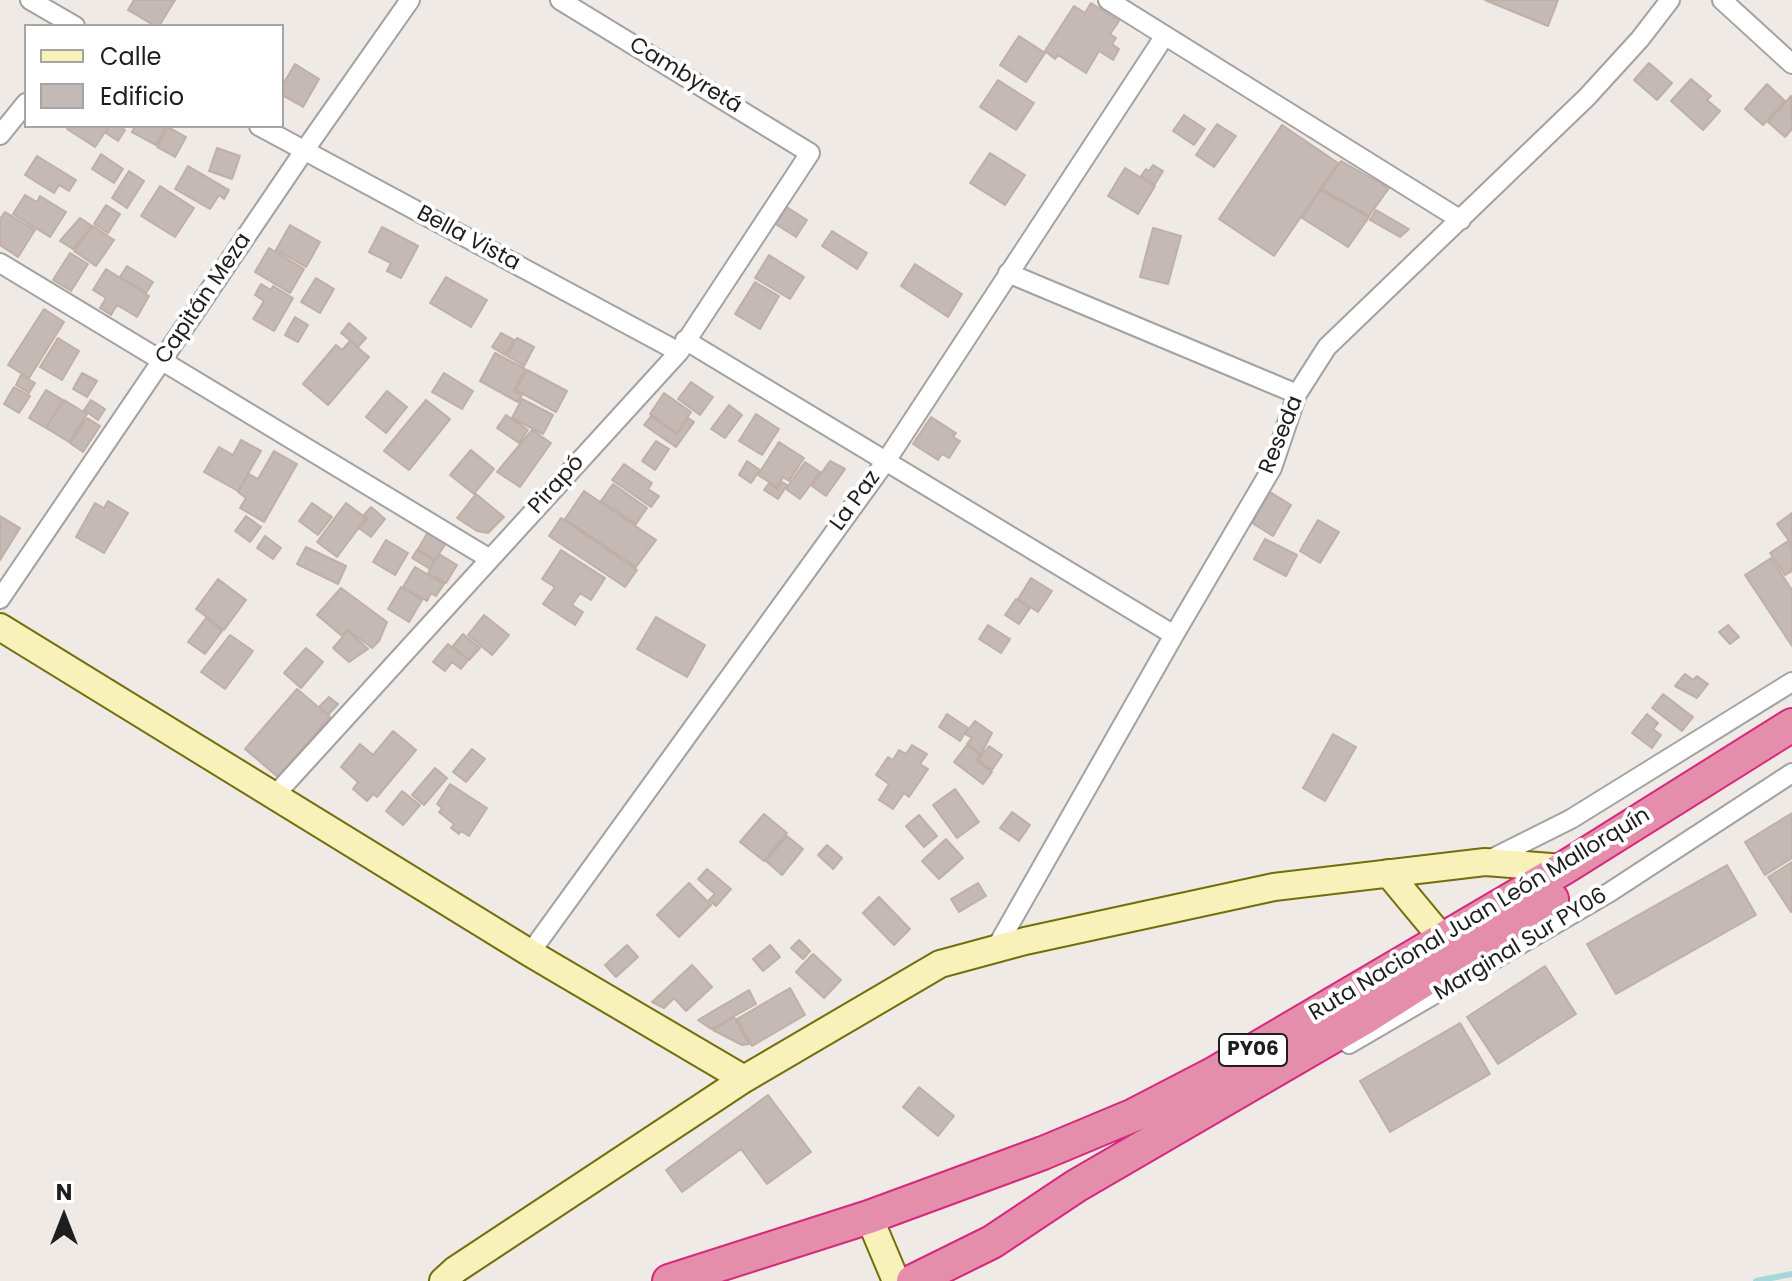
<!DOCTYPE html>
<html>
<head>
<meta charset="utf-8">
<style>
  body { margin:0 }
  #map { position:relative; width:1792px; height:1281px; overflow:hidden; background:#efeae5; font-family:Poppins,sans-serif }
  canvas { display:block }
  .legend { position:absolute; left:24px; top:24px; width:260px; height:104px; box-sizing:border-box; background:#fff; border:2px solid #a5a5a5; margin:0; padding:10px 14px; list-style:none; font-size:24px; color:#1e1e1e }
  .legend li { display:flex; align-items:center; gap:16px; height:40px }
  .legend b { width:40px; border:2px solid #a5a5a5 }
  .north { position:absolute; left:24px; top:1177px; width:80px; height:80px; -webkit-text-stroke:6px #fff; paint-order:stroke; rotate:0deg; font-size:22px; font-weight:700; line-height:32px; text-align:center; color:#1e1e1e }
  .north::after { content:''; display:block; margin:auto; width:28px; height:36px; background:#1e1e1e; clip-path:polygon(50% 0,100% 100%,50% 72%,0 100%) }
</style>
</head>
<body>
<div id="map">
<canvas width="1792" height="1281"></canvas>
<ul class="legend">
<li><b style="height:10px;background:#f8f2ba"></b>Calle</li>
<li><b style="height:22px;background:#c4b9b4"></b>Edificio</li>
</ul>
<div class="north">N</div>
</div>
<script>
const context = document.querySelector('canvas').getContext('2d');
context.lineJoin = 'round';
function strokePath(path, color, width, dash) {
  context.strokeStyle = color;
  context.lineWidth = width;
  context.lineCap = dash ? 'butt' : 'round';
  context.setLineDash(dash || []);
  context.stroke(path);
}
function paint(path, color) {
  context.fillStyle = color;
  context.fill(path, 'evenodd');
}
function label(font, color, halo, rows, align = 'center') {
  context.font = font + ' Poppins,sans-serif';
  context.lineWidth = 8;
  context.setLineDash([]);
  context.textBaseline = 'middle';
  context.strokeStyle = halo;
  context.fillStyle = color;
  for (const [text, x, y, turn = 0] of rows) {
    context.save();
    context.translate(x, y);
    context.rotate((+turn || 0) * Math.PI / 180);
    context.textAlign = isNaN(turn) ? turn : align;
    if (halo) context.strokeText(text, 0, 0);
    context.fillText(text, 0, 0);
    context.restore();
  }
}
const stream = new Path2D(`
  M1756,1281l36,-7`);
const building = new Path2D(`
  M134,0h41l-16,26h-4l-27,-16z
  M1485,0h73l-10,26z
  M1091,3l28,18 -9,13 6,4 -4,6 7,5 -6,11 -14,-9 -13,22 -28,-18 -3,4 -10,-8 29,-45 11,7z
  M1019,36l26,17 -19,29 -26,-17z
  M1649,63l23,20 -15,17 -23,-20z
  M295,64l24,15 -16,28 -21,-12v-9z
  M1691,79l20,17 -4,4 13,11 -17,19 -32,-29z
  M998,80l36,23 -18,27 -36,-23z
  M1767,84l18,17 -22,24 -18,-16z
  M1791,96l1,33 -7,8 -17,-15z
  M1184,115l21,14 -11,16 -21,-14z
  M1217,124l19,12 -22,31 -18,-12z
  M1282,125l56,38 -64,93 -55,-37z
  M69,126h40l-14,21 -28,-18z
  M110,126h8l7,4 -7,11 -12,-8z
  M135,126h31l-10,19 -24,-13z
  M168,127l18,10 -11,20 -18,-10z
  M217,148l23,8 -8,23 -23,-8z
  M990,153l35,22 -20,30 -35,-22z
  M101,154l22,15 -9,14 -22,-14z
  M37,156l39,24 -7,11 -10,-6 -5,8 -29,-18z
  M1341,161l48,27 -20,28 -47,-27z
  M1153,165l10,6 -8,13 -14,-8 5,-7 3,2z
  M188,166l41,24 -5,9 -5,-4 -9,14 -35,-20z
  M1125,168l30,18 -17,28 -30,-18z
  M129,171l15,10 -17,27 -15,-10z
  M160,186l34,22 -19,29 -34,-21z
  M1320,190l49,27 -21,30 -46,-29z
  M25,195l12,7 3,-6 26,16 -16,25 -37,-23z
  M106,205l14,9 -12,19 -14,-9z
  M785,206l22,14 -11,17 -22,-14z
  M1376,210l33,19 -9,8 -30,-17z
  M5,212l30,18 -17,27 -18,-12v-26z
  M80,218l12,8 -19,23 -13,-8z
  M290,225l30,17 -14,25 -30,-17z
  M93,226l21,14 -18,26 -22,-15z
  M382,227l36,19 -17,32 -14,-7 4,-8 -22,-11z
  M1153,228l28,8 -13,48 -28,-7z
  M832,231l35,22 -10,16 -35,-23z
  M269,248l35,21 -14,24 -35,-21z
  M70,253l18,11 -17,27 -18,-11z
  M769,255l35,22 -14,22 -35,-21z
  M915,264l47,30 -14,23 -47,-31z
  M127,266l26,16 -7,11 -26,-16z
  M106,269l43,27 -12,21 -20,-12 -6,10 -11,-7 6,-10 -13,-8z
  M446,277l41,23 -16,27 -41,-24z
  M316,278l18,11 -14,24 -19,-11z
  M755,282l24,14 -19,33 -25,-15z
  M261,284l10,6 2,-4 20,12 -19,33 -21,-12 11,-18 -9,-6z
  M44,309l20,13 -35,56 -21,-13z
  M295,317l13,8 -10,17 -13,-7z
  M349,323l17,15 -8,9 -17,-14z
  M501,333l13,7 -9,15 -13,-8z
  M58,338l21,13 -17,29 -22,-13z
  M517,338l17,9 -10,19 -17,-10z
  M350,341l19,16 -41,48 -25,-21 33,-39 6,5z
  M495,353l30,16 -11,22 8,4 -4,7 -38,-21z
  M527,370l40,21 -11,21 -40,-22z
  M82,373l15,8 -10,16 -14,-8z
  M444,373l29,18 -11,18 -30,-17z
  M21,375l14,8 -6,10 -13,-8z
  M691,382l22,15 -13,18 -22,-16z
  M14,387l16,9 -11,17 -15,-9z
  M46,390l17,10 -17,28 -17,-10z
  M387,391l20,16 -21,26 -20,-16z
  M664,393l27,19 -14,21 -27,-19z
  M522,399l31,16 -10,19 -31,-16z
  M64,400l23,14 -18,28 -23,-14z
  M91,400l14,9 -7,11 -14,-10z
  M426,400l24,19 -41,51 -25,-19z
  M729,405l13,10 -17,23 -14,-9z
  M756,414l23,15 -17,26 -23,-14z
  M506,415l22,15 -9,13 -22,-15z
  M651,416l26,18 11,-16 6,4 -18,25 -32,-22z
  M931,417l25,16 -3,4 7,4 -11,17 -7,-4 -4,6 -25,-16z
  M87,418l13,8 -17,26 -13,-9z
  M532,430l19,13 -31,44 -23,-15z
  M241,440l20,11 -23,40 -34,-19 15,-25 14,8z
  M656,441l13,8 -14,21 -13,-9z
  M779,442l25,16 -15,23 -6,-4 -6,10 -19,-12z
  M471,450l23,19 -20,25 -24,-19z
  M274,451l23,13 -33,58 -24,-14 6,-10 -8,-6 11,-18 9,5z
  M747,461l13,9 -9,13 -12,-8z
  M830,461l15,8 -19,27 -14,-10z
  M805,462l15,10 -20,27 -14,-10z
  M624,464l28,19 -4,6 11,7 -8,11 -39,-27z
  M782,482l5,3 -9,14 -14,-9 5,-7 8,6z
  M613,484l34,24 -11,16 -35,-23z
  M584,491l72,49 -20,27 -71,-48z
  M1270,492l21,13 -18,31 -21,-13z
  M476,494l28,23 -16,16 -11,-2 -20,-13z
  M108,501l20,12 -24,40 -28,-16 19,-34 9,5z
  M312,503l20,14 -14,18 -19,-14z
  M346,503l20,15 -29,39 -20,-15z
  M371,507l14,12 -14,18 -12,-9 9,-10 -4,-3z
  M1792,513v32l-15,-21z
  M0,516l20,12 -20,32z
  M246,516l15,11 -11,15 -15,-11z
  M561,518l76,52 -12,17 -76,-51z
  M1318,520l21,12 -19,31 -20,-12z
  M428,532l18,11 -11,17 -17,-11z
  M265,536l16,12 -8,11 -16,-11z
  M1265,539l32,16 -11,21 -32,-17z
  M386,540l22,13 -13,22 -22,-13z
  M1788,541l4,7v23l-7,4 -15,-22z
  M306,547l40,19 -8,18 -41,-20z
  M417,550l17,11 -4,8 -18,-11z
  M561,550l44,28 -14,22 -11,-7 -8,12 11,7 -8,13 -32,-21 12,-17 -13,-8z
  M439,554l18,11 -11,18 -18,-10z
  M1771,558l21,32v56l-47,-71z
  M415,567l29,17 -8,12 -5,-3 -4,8 -24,-14z
  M1031,578l21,13 -14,21 -20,-13z
  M218,579l28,21 -22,30 -28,-21z
  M401,587l21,13 -13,22 -21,-13z
  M341,588l46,34 -8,19 -7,7 -25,-19 -5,7 -25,-21z
  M1016,599l14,9 -11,16 -14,-9z
  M484,615l25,20 -17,20 -24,-20z
  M656,617l49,28 -18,32 -50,-28z
  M206,618l16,13 -17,23 -17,-12z
  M988,625l22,14 -9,14 -22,-14z
  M1728,625l11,12 -9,7 -11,-12z
  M348,631l20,18 -19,13 -16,-14z
  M463,634l17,14 -11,12 -16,-14z
  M230,635l23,16 -28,38 -24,-17z
  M448,644l20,16 -7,9 -9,-7 -7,9 -12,-9z
  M306,648l17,14 -22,26 -17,-15z
  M1685,674l8,6 4,-4 11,8 -11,14 -22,-12z
  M297,689l33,28 -52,60 -33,-28z
  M1663,694l30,23 -11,14 -30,-23z
  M329,697l9,7 -10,11 -9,-8z
  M947,714l21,14 -8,13 -21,-14z
  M1647,714l11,9 -5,6 8,6 -9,13 -20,-15z
  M975,721l17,12 -11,21 -14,-10 5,-6 -7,-4z
  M393,731l23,19 -39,47 -4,-3 -6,7 -14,-12 5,-7 -17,-15 19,-23 13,11z
  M1333,734l23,13 -31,54 -22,-13z
  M912,745l15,9 -7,10 8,5 -19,28 -5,-4 -11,16 -14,-9 10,-16 -13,-9 12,-18 5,3 6,-10 7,4z
  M967,745l13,10 -4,6 16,11 -9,12 -29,-22z
  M989,746l13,9 -10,15 -14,-10z
  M472,749l13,10 -19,23 -13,-10z
  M435,768l12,10 -23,27 -12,-10z
  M450,784l37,24 -18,28 -8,-5 -2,3 -8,-6 3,-4 -15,-12 3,-4 -5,-4z
  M955,789l24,33 -22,16 -24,-33z
  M402,791l18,14 -17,20 -17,-14z
  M1012,812l18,13 -11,16 -19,-13z
  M1792,813v45l-27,17 -20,-33z
  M764,814l23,19 -23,28 -24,-19z
  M919,815l18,21 -13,11 -18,-21z
  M787,836l16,13 -21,26 -16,-14z
  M946,839l17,19 -24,21 -17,-18z
  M827,845l15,13 -9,11 -15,-14z
  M1792,862v49l-1,1 -23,-35z
  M1727,865l29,50 -140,79 -29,-50z
  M707,869l24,20 -15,17 -7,-6 6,-6 -17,-15z
  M689,883l22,22 -32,32 -22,-22z
  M978,883l8,13 -27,16 -8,-13z
  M879,897l31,32 -16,16 -31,-32z
  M799,940l11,11 -7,8 -12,-11z
  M627,945l11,12 -22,20 -11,-12z
  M770,945l10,12 -17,14 -10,-12z
  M813,954l28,26 -17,18 -28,-26z
  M692,965l20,22 -26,24 -12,-13 -10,10 -12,-6z
  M1545,966l31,48 -78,50 -31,-47z
  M790,988l15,27 -53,31 -15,-27z
  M749,990l7,14 -45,25 -13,-9z
  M734,1017l15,27 -7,1 -29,-15z
  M1460,1023l30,51 -100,58 -30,-51z
  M919,1087l35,29 -16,20 -35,-29z
  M768,1095l43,57 -44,32 -26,-35 -59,43 -16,-22z`);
const street = new Path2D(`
  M30,0l45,26
  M1108,0l353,220
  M1722,0l70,64
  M259,126l420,226
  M0,135l26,-32
  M0,263l490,296
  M1008,273l289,121
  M685,340l489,295
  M0,599l304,-448 106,-151
  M275,795l404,-443 131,-199 -250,-153
  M1487,861l84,-42 221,-137
  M996,948l178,-313 98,-167 25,-74 30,-47 260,-250 53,-58 30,-39
  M530,953l356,-492 278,-424
  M1349,1044l261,-152 182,-119`);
const secondary = new Path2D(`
  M0,627l530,326 214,126
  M1388,873l54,65 15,12
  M869,1217l27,64
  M443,1281l12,-11 289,-191 196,-115 85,-23 249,-54 211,-25 79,6`);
const highway = new Path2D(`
  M669,1281l200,-64 174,-64 91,-38 79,-41 351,-206 228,-143
  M913,1281l79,-39 84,-56 287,-167 189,-120`);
const shields = [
  [1253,1050,68]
];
const shieldNames = [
  ["PY06",1253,1050]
];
const streetNames = [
  ["Cambyretá",685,76,31],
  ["Bella Vista",468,239,28],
  ["Capitán Meza",204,299,-56],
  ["Reseda",1282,435,-68],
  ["Pirapó",557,485,-48],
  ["La Paz",856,501,-54],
  ["Ruta Nacional Juan León Mallorquín",1480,915,-31],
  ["Marginal Sur PY06",1521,945,-31]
];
strokePath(stream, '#a6d7dc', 6);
paint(building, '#c4b9b4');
strokePath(building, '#c0afa7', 2);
strokePath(street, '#a2a2a2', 22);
strokePath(secondary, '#736f08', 30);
strokePath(highway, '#d6297e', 36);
strokePath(street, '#fff', 18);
strokePath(secondary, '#f8f2ba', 26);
strokePath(highway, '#e48eab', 32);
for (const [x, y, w] of shields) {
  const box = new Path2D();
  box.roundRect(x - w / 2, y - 16, w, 32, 6);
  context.fillStyle = '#fff';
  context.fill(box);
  strokePath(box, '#1e1e1e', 2);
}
label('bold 20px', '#1e1e1e', null, shieldNames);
label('22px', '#1e1e1e', '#fff', streetNames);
</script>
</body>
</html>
